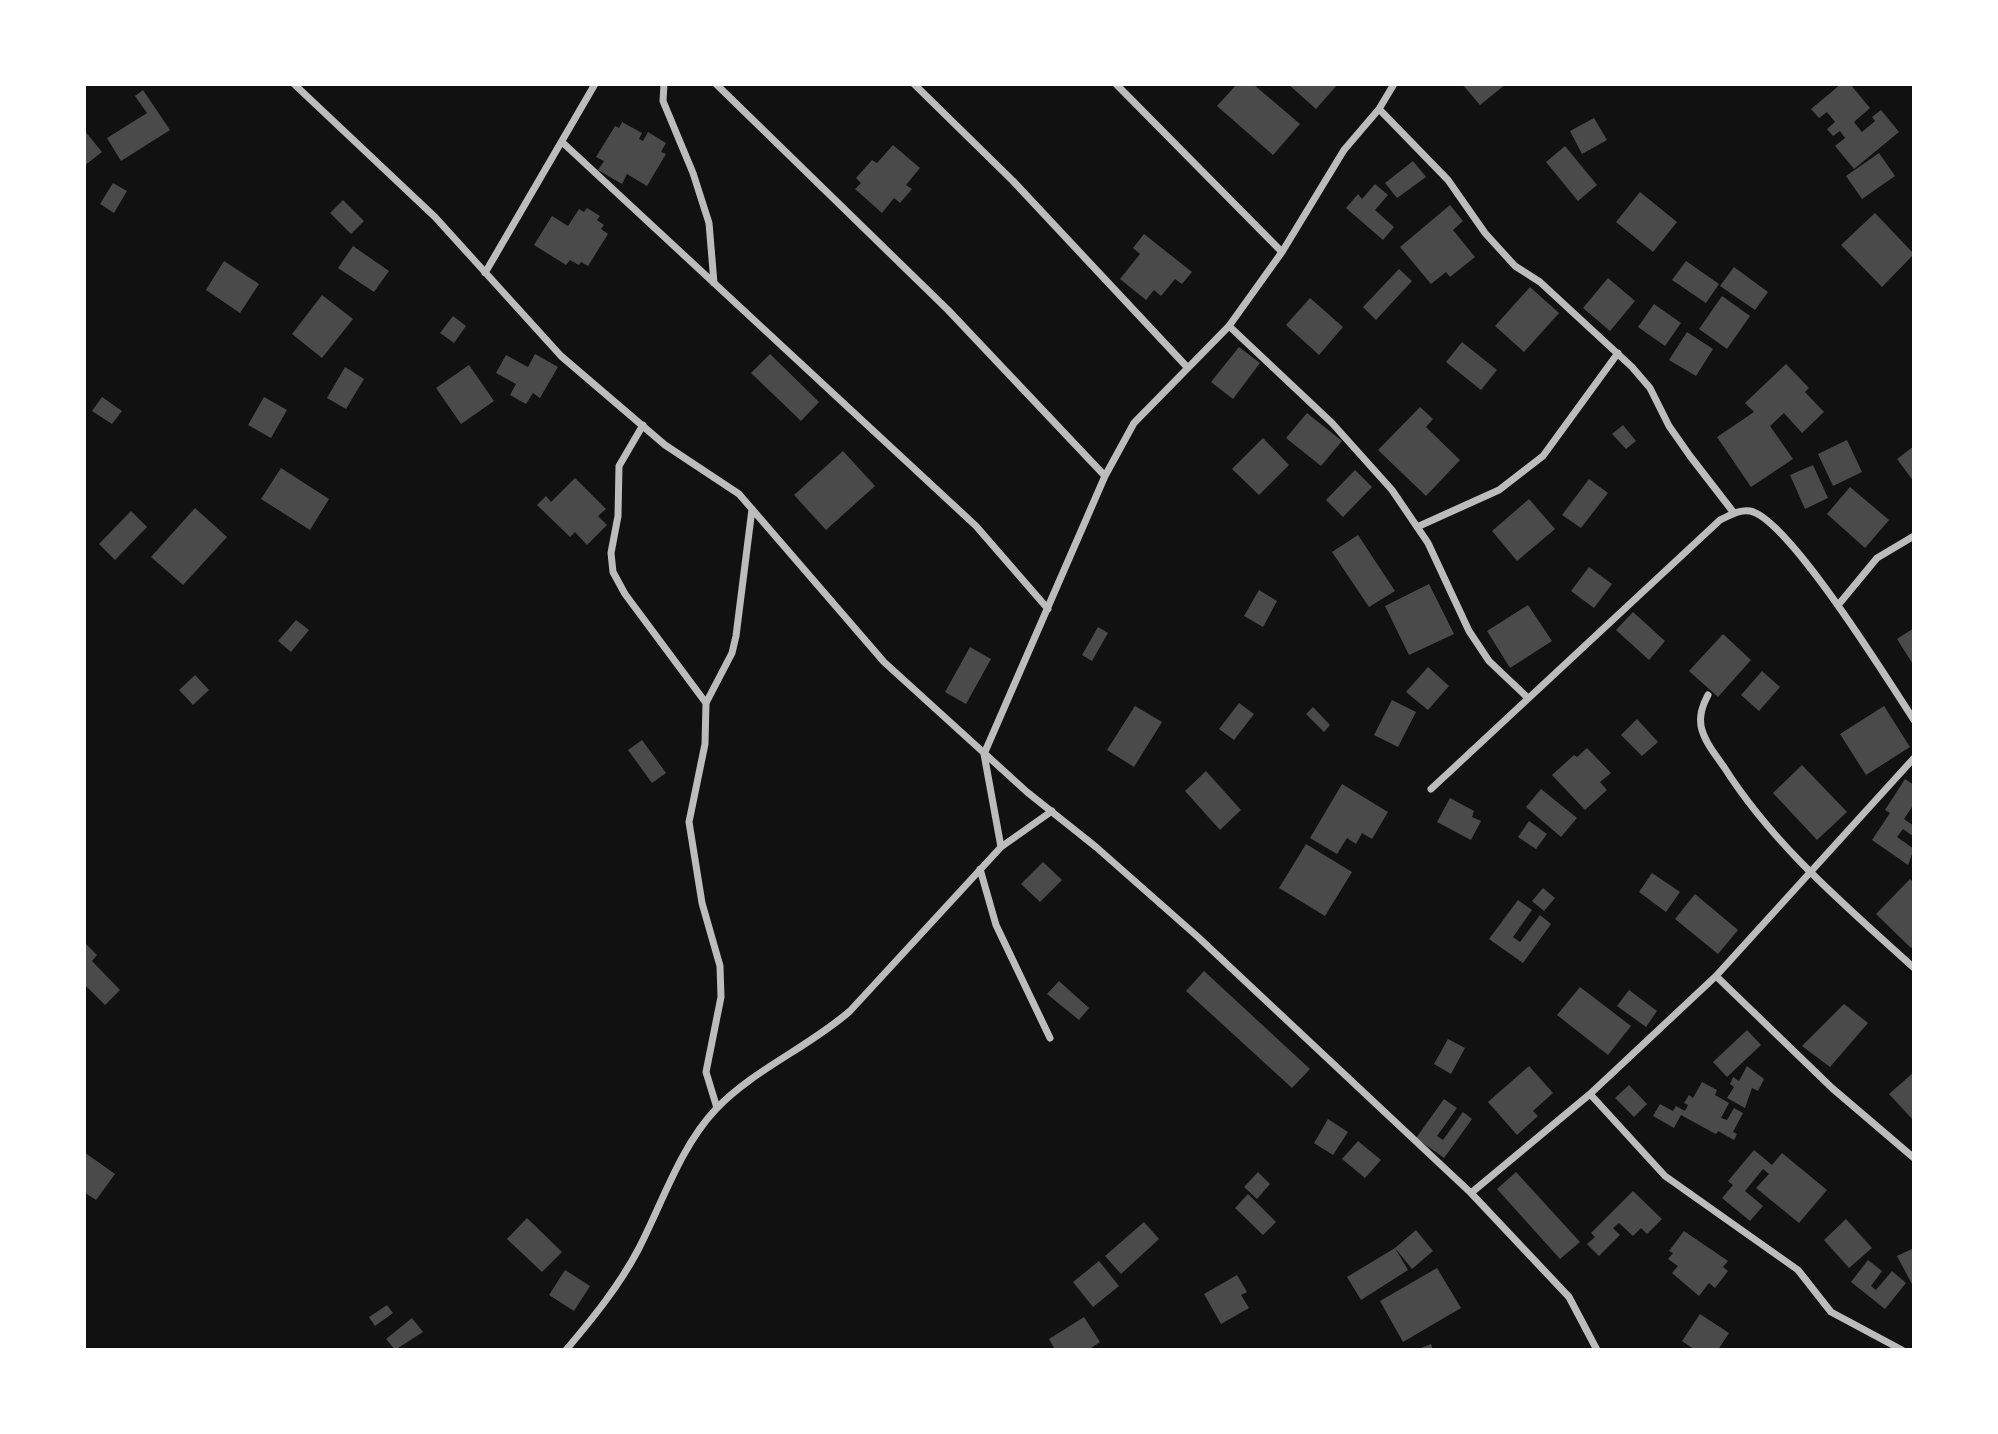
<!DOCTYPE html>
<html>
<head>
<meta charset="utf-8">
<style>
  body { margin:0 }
  #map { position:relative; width:1998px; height:1434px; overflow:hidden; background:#111; font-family:Signika,sans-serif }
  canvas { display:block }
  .frame { position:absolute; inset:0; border:86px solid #fff; pointer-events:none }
</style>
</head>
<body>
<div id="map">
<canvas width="1998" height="1434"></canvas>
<div class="frame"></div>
</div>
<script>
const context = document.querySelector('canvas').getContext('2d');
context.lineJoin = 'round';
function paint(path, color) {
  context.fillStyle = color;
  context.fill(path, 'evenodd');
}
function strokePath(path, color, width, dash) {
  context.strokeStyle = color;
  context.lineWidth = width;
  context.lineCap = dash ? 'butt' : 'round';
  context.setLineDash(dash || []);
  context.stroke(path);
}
const building = new Path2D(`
  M1237,84h16l47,40 -27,31 -56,-49z
  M1288,84h50l-22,25z
  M1462,84h44l-26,21z
  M1841,84h9l20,24 -16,14 8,10 13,-11 -3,-4 9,-7 18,22 -45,37 -19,-23 10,-8 -5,-7 -7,5 -6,-7 8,-7 -8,-10 -8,6 -8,-9z
  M143,90l27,40 -49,31 -14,-23 40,-25 -12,-17z
  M1594,118l13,22 -25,14 -12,-23z
  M622,122l20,11 -3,6 4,2 5,-9 18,11 -5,9 5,2 -19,32 -20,-12 -5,10 -24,-14 6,-9 -8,-4 19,-31 4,2z
  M84,130l18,22 -18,14z
  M893,145l27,23 -14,17 6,4 -12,14 -6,-5 -12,15 -27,-24 6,-6 -5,-5 16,-18 5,3z
  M1565,146l32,39 -19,16 -32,-39z
  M1879,153l16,23 -33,23 -16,-23z
  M1413,161l13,16 -29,21 -12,-15z
  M113,183l14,8 -13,22 -14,-9z
  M1375,184l13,11 -13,15 19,17 -11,13 -37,-32 12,-14 4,5z
  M1640,192l37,30 -24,30 -37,-30z
  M343,200l21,21 -13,13 -21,-21z
  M1450,205l13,16 -10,9 22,27 -25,20 -4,-5 -15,12 -31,-37z
  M587,208l13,8 -3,4 7,5 -3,4 7,5 -20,32 -7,-4 -2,3 -9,-5 -4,5 -32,-20 18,-29 16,10 11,-17 5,3z
  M1875,213l39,41 -32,33 -41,-42z
  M1144,234l48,38 -10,12 -7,-5 -14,17 -7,-6 -8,10 -26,-21 20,-25 -7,-6z
  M353,246l36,25 -15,21 -36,-24z
  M224,261l35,23 -19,29 -34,-23z
  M1686,261l33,23 -13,19 -34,-23z
  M1734,267l34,25 -13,18 -35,-24z
  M1399,269l13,12 -36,39 -13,-13z
  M1608,278l27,23 -25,30 -27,-23z
  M1530,287l29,26 -35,39 -29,-26z
  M322,295l31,24 -31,39 -30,-24z
  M1722,296l28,20 -23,33 -28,-20z
  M1310,298l33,29 -24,28 -33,-30z
  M1654,304l27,19 -16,23 -27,-19z
  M453,316l13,10 -12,17 -14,-10z
  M1687,332l26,17 -17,27 -27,-16z
  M1462,342l35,28 -16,20 -35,-28z
  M1239,347l21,16 -27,36 -22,-17z
  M535,354l23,13 -18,31 -7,-5 -7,11 -16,-9 6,-11 -20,-11 10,-18 22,12z
  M770,354l49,48 -18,19 -50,-48z
  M1786,364l23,24 -4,4 19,20 -22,21 -18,-20 -14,13 23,33 -42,28 -34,-50 37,-25 -9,-9z
  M469,365l25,36 -33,23 -25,-36z
  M345,367l19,12 -18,30 -19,-11z
  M102,397l20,14 -10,13 -20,-13z
  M264,397l23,13 -16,28 -23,-13z
  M1420,407l13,12 -7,8 34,33 -34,36 -48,-46z
  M1307,413l35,28 -21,25 -35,-28z
  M1623,425l13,16 -10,8 -14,-15z
  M1263,438l26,27 -30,30 -27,-26z
  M1847,440l15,32 -29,14 -15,-32z
  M1914,446v36l-17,-23z
  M843,451l32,35 -49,44 -32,-35z
  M1813,465l15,33 -23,11 -15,-34z
  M281,468l48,31 -19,31 -49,-31z
  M1355,470l17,17 -29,30 -17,-17z
  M575,478l31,31 -8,7 9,9 -20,20 -12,-13 -5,5 -33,-32 9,-9 5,6z
  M1589,479l19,14 -27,35 -19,-13z
  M1850,487l39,33 -24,28 -38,-34z
  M1529,499l26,30 -38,32 -25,-30z
  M195,508l32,29 -44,48 -32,-28z
  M131,511l16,16 -32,33 -16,-16z
  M1358,535l37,56 -26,16 -37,-55z
  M1589,567l23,17 -18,24 -23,-17z
  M1429,584l25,50 -45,21 -24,-49z
  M1259,590l18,11 -14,26 -19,-11z
  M1528,605l24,36 -42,27 -23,-37z
  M1633,612l32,29 -16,19 -33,-30z
  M296,620l13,10 -18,22 -13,-11z
  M1098,627l10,6 -16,28 -10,-6z
  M1914,628v38l-17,-27z
  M1723,634l28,26 -33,37 -29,-26z
  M970,647l21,12 -25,45 -21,-12z
  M1428,667l21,19 -21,24 -22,-18z
  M1762,671l18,16 -21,24 -18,-16z
  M195,675l14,15 -16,15 -14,-15z
  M1392,700l24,12 -18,35 -24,-12z
  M1239,703l15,11 -20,26 -15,-11z
  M1135,706l27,16 -28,45 -27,-17z
  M1884,706l26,41 -44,28 -26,-41z
  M1313,707l17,18 -6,7 -18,-18z
  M1637,719l21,23 -16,14 -21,-21z
  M642,740l24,33 -14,10 -24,-33z
  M1587,748l24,25 -11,9 7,8 -22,20 -33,-35 22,-20 3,2z
  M1802,765l45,47 -30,28 -44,-47z
  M1206,771l35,39 -21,20 -35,-39z
  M1905,779l9,6v19l-10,15 10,7v11l-11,-8 -6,8 17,12 -6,16 -36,-25 18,-27 -5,-3z
  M1342,784l46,28 -16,27 -10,-6 -6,11 -9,-6 -10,16 -27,-16z
  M1541,789l36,29 -16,19 -35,-30z
  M1450,798l24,13 -2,6 9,4 -10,19 -34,-18z
  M1529,821l18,13 -11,15 -18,-12z
  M1306,844l46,28 -27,44 -46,-28z
  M1043,862l19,18 -22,22 -19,-18z
  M1652,873l28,19 -14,20 -27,-20z
  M1910,879l4,4v63l-3,2 -35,-34z
  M1543,888l12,10 -11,13 -12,-10z
  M1695,894l43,36 -20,24 -43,-35z
  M1518,900l14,10 -19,27 7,5 20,-27 11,9 -28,39 -34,-24z
  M84,942l13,13 -5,6 28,29 -15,15 -21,-21z
  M1204,971l106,98 -18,19 -106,-97z
  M1059,981l30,27 -10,12 -32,-26z
  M1580,987l51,39 -23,29 -51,-40z
  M1629,990l28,21 -11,16 -29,-21z
  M1844,1004l24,19 -38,44 -28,-21z
  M1747,1030l14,15 -34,32 -14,-15z
  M1448,1039l17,9 -14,26 -17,-10z
  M1529,1066l24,27 -20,18 5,5 -21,19 -29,-33z
  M1747,1066l17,13 -6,12 -6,-3 -7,20 -18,-10 7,-11 -4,-3 3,-7 6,4z
  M1914,1072v49l-25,-27z
  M1702,1082l15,8 -2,5 14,8 -8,15 6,2 7,-12 9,5 -10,19 4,2 -3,6 -16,-9 -2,3 -4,-2 -31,-17 -7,13 -21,-12 7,-12 13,7 3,-5 9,5 3,-6 -4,-2 5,-8 4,3z
  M1629,1085l18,19 -13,13 -19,-19z
  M1444,1099l13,9 -20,28 6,4 20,-28 9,7 -28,39 -28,-20z
  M1328,1119l20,13 -15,23 -19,-12z
  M1358,1141l23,19 -16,18 -23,-19z
  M1754,1150l18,15 10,-12 45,37 -28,33 -43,-35 13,-14 -6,-5 -18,22 18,15 -13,15 -28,-23 11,-13 -5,-4z
  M84,1152l31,22 -19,26 -12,-8z
  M1258,1172l12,12 -13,15 -13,-12z
  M1516,1172l64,70 -20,17 -63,-70z
  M1633,1191l29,28 -15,15 -6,-6 -8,8 -14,-13 -6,5 7,7 -21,21 -12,-12 8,-7 -4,-4z
  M1248,1194l28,28 -13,13 -28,-27z
  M527,1218l35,34 -20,20 -35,-33z
  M1846,1219l26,29 -23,20 -25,-28z
  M1144,1222l15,17 -38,35 -16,-18z
  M1416,1230l17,21 -21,18 -17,-21z
  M1684,1231l44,30 -5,6 5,4 -13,17 -6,-5 -10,13 -27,-23 6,-7 -10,-7 5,-6 -4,-2z
  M1395,1248l13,22 -47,30 -14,-23z
  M1914,1248v40l-17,-32z
  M1868,1260l14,11 -11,15 5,4 16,-19 14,12 -21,26 -34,-27z
  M1099,1261l20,25 -26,21 -20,-25z
  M1437,1268l24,40 -58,34 -23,-41z
  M565,1270l25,16 -16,25 -25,-16z
  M1237,1275l10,17 -6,3 8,13 -28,16 -17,-30z
  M387,1305l6,8 -18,13 -6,-9z
  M1700,1314l29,19 -11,17h-23l-13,-9z
  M1084,1317l16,25 -12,8h-33l-6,-11z
  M412,1318l11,14 -28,18 -9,-11z
  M1431,1344l2,6h-17z`);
const minor = new Path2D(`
  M294,84l141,133 126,139 104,89 74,49 145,168 143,130 69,55 102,90 273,256 98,104 28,53
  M664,84l-1,17 30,72 16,50 5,60
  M716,84l232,226 157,166
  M914,84l99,97 175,187
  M1116,84l166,168
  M1379,109l69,71 37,53 30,33 25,16 92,85 18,21 19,38 21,30 44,57
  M562,142l414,384 72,83
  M485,273l110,-189
  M1229,326l103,97 60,67 36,53 41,88 20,30 39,37
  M643,425l-24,41 -1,50 -7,37 2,19 12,22 81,109
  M1417,527l82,-37 44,-34 75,-103
  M1839,604l38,-46 37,-22
  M1708,695c-5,9 -9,20 -7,31 3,15 14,28 23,41 50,79 121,138 190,201
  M1431,789l289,-269c9,-4 20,-11 30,-9 38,7 139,171 164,209
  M1001,847l-17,-93 121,-278 29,-53 95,-97 53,-74 62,-102 35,-41 15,-25
  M980,869l16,56 54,113
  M1716,976l116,112 82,70
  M1590,1094l75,82 133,94 33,42 71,38
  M717,1108l-11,-36 15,-75 -1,-31 -18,-63 -13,-81 16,-78 1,-41 26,-50 4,-17 16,-127
  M1471,1193l119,-99 126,-118 198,-218
  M566,1350c27,-32 53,-64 72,-100 24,-46 42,-103 78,-141 37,-39 93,-62 134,-98l151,-164 51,-36`);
paint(building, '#4a4a4a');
strokePath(minor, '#bcbcbc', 7);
</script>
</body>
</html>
